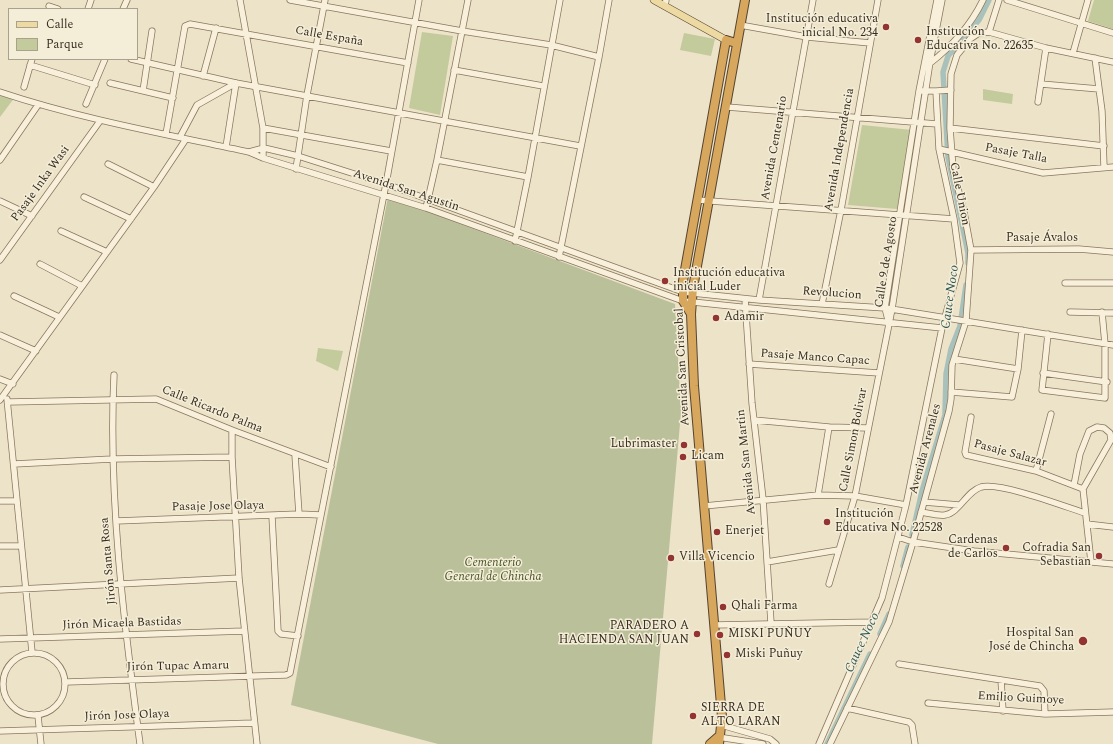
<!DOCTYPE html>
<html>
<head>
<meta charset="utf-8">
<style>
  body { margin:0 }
  #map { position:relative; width:1113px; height:744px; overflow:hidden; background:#ede3c8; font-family:Spectral,serif }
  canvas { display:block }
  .legend { position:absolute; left:8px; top:8px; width:130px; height:52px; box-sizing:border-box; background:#f4edd7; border:1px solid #a9a08e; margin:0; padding:5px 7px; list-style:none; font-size:12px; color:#392d21 }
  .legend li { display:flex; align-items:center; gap:8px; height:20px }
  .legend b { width:20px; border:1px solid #a9a08e }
</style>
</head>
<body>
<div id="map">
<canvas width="1113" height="744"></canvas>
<ul class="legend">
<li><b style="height:5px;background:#edd9a2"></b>Calle</li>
<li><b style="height:11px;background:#c3cb9c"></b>Parque</li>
</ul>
</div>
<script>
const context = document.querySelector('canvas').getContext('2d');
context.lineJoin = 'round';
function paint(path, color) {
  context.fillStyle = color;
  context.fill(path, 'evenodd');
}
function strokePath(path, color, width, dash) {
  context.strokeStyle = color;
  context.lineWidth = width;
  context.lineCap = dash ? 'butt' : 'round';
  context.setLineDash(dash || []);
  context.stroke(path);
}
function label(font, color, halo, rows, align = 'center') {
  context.font = font + ' Spectral,serif';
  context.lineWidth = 3;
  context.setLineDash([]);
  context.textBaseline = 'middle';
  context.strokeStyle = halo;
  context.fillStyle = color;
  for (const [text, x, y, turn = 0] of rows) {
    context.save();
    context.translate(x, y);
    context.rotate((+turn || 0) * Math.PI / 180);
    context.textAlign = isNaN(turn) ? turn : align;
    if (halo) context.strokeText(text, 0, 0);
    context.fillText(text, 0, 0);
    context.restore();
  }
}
const green = new Path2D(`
  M1094,0h19v29l-25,-8z
  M422,32l31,4 -13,79 -31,-7z
  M684,33l31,6 -4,17 -31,-6z
  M983,89l30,5 -1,10 -29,-4z
  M0,92l15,5 -15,20z
  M862,125l50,5 -15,79 -49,-4z
  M318,348l25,3 -5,20 -22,-10z`);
const cemetery = new Path2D(`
  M388,197l287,107 6,108 -29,332h-214l-147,-39z`);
const canal = new Path2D(`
  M968,263v-10l-20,-96 -5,-85 5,-16 31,-36 10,-20
  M912,535l10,-44 23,-76 1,-41 5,-25 9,-23 6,-41
  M903,566l5,-19
  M880,634l9,-20
  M827,744l43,-90`);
const minor = new Path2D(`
  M240,0l23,128v30
  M290,0l172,31 89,14 48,12
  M1007,0l106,33
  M49,6l9,3
  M665,6l1,-6
  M88,9l3,-9
  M123,9l4,-9
  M740,25l67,12 63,6
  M989,32l57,16 67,14
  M1073,53l15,-53
  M1095,58l7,53 2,56
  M131,59l105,24 344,63
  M929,64c22,-17 42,-39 54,-64
  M30,65l65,20
  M454,70l89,16
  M203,76l13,-48
  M110,83l63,15
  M1041,84l58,5
  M24,87l8,-28
  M143,91l9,-60
  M936,91l15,-1
  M0,92c81,27 165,42 249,60l14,6 163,50 257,93 259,27
  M1038,102l8,-54
  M86,104l19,-45
  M727,107l210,17
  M263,128l128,23
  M950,128l154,18
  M166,134l19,-108 5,-2 218,39
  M180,137l17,-32 39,-22 -10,64
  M939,149l104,24 70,-6
  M249,152l15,-4 34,8 88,28 297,108 76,8 126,8 228,37
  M0,160l38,-55
  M437,160l91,17
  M108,164l46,23
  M296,169l11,-74 18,-95
  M84,197l47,22
  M697,200l257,19
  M0,201l32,15
  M426,208l11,-48 31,-160
  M61,231l46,21
  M515,241l13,-64 32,-177
  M971,250l108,-1 34,3
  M559,257l40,-200 10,-57
  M0,260l100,-139
  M40,264l42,22
  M1065,283h48
  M14,296l45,21
  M745,299l7,104 11,96 8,124
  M759,300l54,-300
  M822,304l19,-94 37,-210
  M1070,312l43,1
  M888,320l-3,-12 34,-217 18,-91
  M1048,334l-6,56 63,8v-54l-3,-32
  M0,335l36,16
  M954,359l64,10
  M749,364l130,9
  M1043,373l64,9
  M114,375c-6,121 10,248 26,369
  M0,379l13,5
  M951,392l61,5 6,-28 4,-39
  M7,399l25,253
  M0,400l154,-213 32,-48
  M8,402l148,-3 76,31 99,37
  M971,417l-6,35 1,3 70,16 47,18
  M754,420l75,7 39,1
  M232,430v27l7,121 18,166
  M295,455l4,59
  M14,464l98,-5 120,-2
  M1036,471l15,-57
  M1074,485l6,-31 9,-23 8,-4 7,1 6,5 1,7 -28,49 8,73
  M818,495l11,-68
  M0,501h17
  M924,502l35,3
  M704,506l114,-11 37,1 51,9
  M921,512c7,1 17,4 24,3 14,-2 22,-24 36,-28 20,-5 82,19 104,26
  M272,516l6,115 3,3 17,2
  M116,521l183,-7 22,1
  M1087,524l26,3
  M898,537l15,5 61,9 139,13
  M0,546h21
  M767,562l71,-12
  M829,584l26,-88 37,-187 38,-247 12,-62
  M0,590l239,-12
  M714,625l158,-3
  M0,639l244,-8
  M3 684a31 31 0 1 1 62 0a31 31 0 1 1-62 0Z
  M899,664l141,22 4,5 1,23
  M1001,680l2,31
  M66,682l220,-7 4,-2 96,-489 33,-184
  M928,703l117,11 68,-2
  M847,708l62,14 3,3 3,19
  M38,716l3,28
  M721,725l49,14 6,5
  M0,731l254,-8
  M718,737l45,7
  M819,744l63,-146 24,-93 36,-177 18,-65 -6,-44 -15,-70 -3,-58h-17
  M830,744l59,-122 24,-80 36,-131 2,-12 1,-34 14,-44 5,-71 -7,-38 -11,-43 -3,-41 1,-54 6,-19 13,-16 9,-6 10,-1 10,-32`);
const major = new Path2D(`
  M654,0l72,40`);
const highway = new Path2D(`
  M691,314l-8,-13v-20l43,-241 10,3
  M710,744l8,-7
  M719,744l3,-27 -28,-331 -3,-72 2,-26 52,-288`);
const markers = [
  [886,27,4,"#943430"],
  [918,40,4,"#943430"],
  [665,281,4,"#943430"],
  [716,318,4,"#943430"],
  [684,445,4,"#943430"],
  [683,457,4,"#943430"],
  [827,522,4,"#943430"],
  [717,532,4,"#943430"],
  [1006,548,4,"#943430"],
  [1099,556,4,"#943430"],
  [671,558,4,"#943430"],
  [723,607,4,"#943430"],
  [697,634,4,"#943430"],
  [720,635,4,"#943430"],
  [1083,641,5,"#943430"],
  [727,655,4,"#943430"],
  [693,716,4,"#943430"]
];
const poiNames = [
  ["Institución educativa",878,20,"right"],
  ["inicial No. 234",878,34,"right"],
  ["Institución",926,33],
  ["Educativa No. 22635",926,47],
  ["Institución educativa",673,274],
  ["inicial Luder",673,288],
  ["Adamir",724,318],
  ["Lubrimaster",676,445,"right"],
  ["Licam",691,457],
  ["Institución",835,515],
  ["Educativa No. 22528",835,529],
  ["Enerjet",725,532],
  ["Cardenas",998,541,"right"],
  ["de Carlos",998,555,"right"],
  ["Cofradia San",1091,549,"right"],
  ["Sebastian",1091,563,"right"],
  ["Villa Vicencio",679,558],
  ["Qhali Farma",731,607],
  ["PARADERO A",689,627,"right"],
  ["HACIENDA SAN JUAN",689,641,"right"],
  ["Hospital San",1074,634,"right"],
  ["José de Chincha",1074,648,"right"],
  ["MISKI PUÑUY",728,635],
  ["Miski Puñuy",735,655],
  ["SIERRA DE",701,709],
  ["ALTO LARAN",701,723]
];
const streetNames = [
  ["Calle España",329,37,10],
  ["Avenida Centenario",775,148,-80],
  ["Avenida Independencia",840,150,-80],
  ["Pasaje Talla",1016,154,11],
  ["Pasaje Inka Wasi",41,184,-54],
  ["Avenida San Agustin",406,191,18],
  ["Calle Union",959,194,79],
  ["Pasaje Ávalos",1042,239],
  ["Calle 9 de Agosto",887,262,-81],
  ["Revolucion",832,294,4],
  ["Pasaje Manco Capac",815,358,4],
  ["Avenida San Cristobal",683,367,-93],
  ["Calle Ricardo Palma",212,410,22],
  ["Calle Simon Bolivar",854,440,-79],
  ["Avenida Arenales",926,449,-75],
  ["Pasaje Salazar",1010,454,15],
  ["Avenida San Martin",747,462,-96],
  ["Pasaje Jose Olaya",218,507,-1],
  ["Jirón Santa Rosa",109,561,-95],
  ["Jirón Micaela Bastidas",122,624,-2],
  ["Jirón Tupac Amaru",178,667,-1],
  ["Emilio Guimoye",1021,699,3],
  ["Jirón Jose Olaya",127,716,-2]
];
const parkNames = [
  ["Cementerio",493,564],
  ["General de Chincha",493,578]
];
const waterNames = [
  ["Cauce Noco",951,297,-82],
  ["Cauce Noco",863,643,-65]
];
paint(green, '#c3cb9c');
paint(cemetery, '#bac09a');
strokePath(canal, '#a9c1bb', 5.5);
strokePath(minor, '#88765e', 7);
strokePath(major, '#564431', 8);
strokePath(highway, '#564431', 10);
strokePath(minor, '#f8f0db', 5.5);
strokePath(major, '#edd9a2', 7);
strokePath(highway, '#d7a75e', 8);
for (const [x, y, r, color] of markers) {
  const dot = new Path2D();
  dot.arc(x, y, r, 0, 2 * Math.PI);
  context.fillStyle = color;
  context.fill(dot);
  strokePath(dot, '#f4edd7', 1.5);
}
label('12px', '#392d21', '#f4edd7', poiNames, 'left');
label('12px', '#392d21', '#f4edd7', streetNames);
label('italic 12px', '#475428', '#f4edd7', parkNames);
label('italic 13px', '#315857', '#f4edd7', waterNames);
</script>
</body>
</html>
